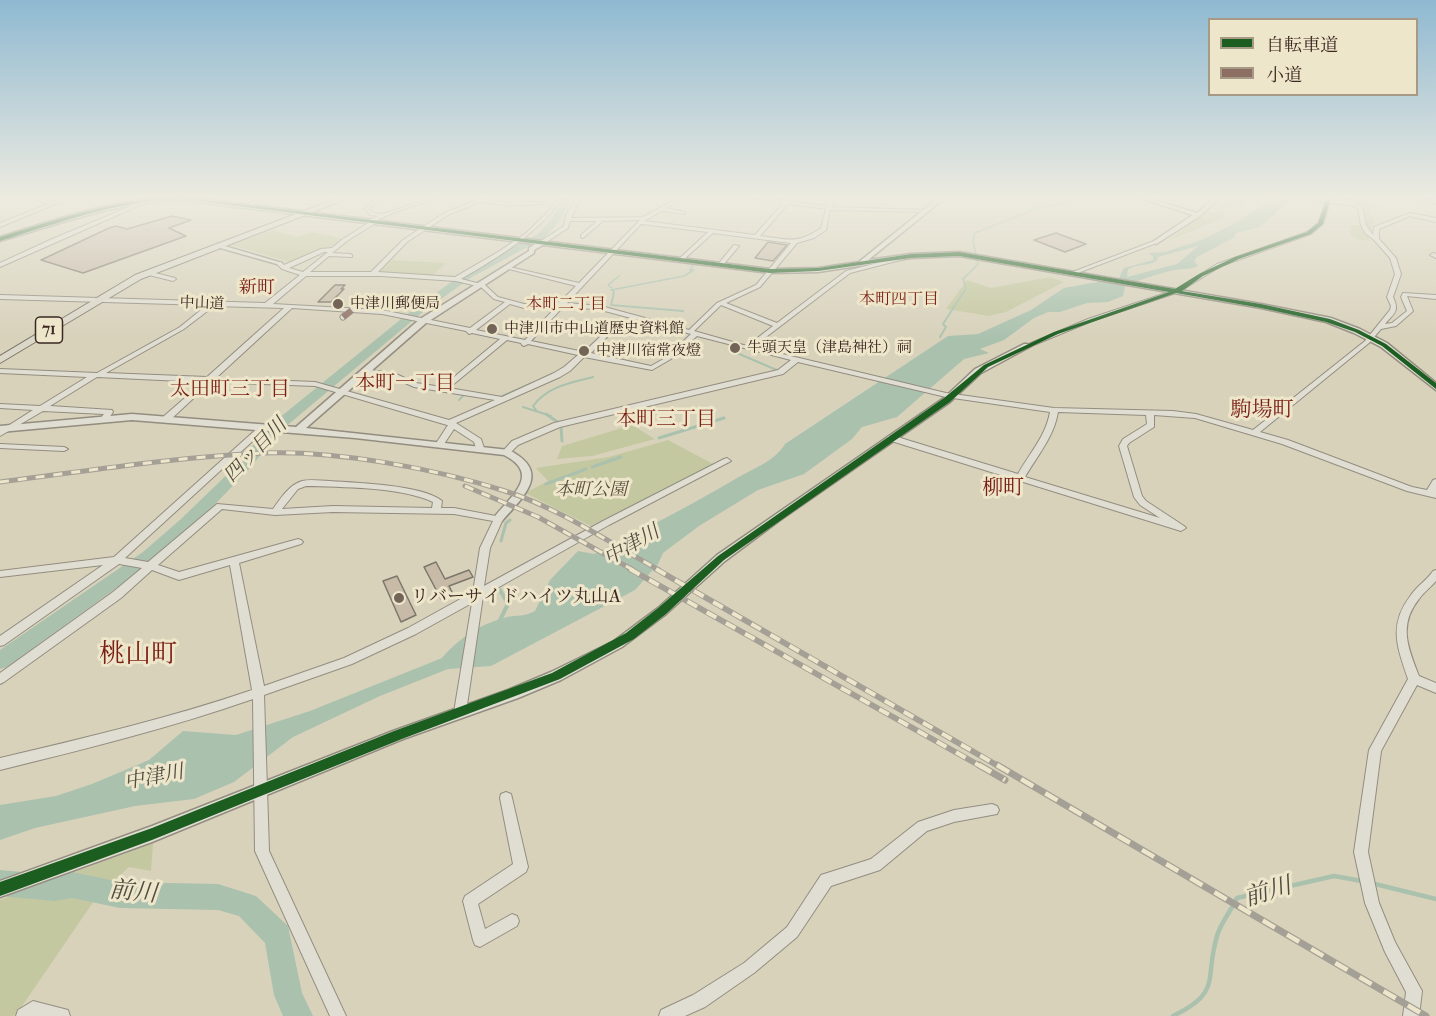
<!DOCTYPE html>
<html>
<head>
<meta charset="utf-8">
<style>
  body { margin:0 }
  #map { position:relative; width:1436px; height:1016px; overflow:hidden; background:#d8d2bb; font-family:"IM FELL French Canon","Noto Serif JP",serif }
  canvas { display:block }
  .legend { position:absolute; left:1208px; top:18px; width:210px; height:78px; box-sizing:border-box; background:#eee6ca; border:2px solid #a69a86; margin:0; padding:8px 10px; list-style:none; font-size:18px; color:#3b2821 }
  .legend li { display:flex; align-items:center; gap:12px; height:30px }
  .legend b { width:30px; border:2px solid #a69a86 }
</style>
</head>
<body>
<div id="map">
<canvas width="1436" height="1016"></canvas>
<ul class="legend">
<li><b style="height:8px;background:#1b5e20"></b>自転車道</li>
<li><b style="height:8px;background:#8d6e63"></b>小道</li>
</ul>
</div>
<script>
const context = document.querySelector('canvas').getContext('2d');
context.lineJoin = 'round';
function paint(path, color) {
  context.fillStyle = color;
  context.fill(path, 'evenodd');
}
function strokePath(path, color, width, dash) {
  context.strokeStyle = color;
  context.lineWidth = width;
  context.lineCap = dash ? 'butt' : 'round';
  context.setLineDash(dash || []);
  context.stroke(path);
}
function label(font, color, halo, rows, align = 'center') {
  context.font = font + ' "IM FELL French Canon","Noto Serif JP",serif';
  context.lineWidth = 6;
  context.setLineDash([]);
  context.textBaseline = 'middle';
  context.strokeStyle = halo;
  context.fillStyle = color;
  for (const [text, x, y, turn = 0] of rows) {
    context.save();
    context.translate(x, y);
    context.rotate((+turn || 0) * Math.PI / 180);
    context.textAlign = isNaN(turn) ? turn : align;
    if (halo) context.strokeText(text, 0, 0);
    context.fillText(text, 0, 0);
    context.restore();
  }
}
const green = new Path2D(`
  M1228,198h24l-9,8 -14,1 -6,3 3,7 -60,25 42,-30 8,1z
  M1338,198h25l16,10h-9l-1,5 5,7 -3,10h-7l6,11 -14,-2 -6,-5 2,-9 12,1 -3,-21 -10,-5z
  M273,230l25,7 14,-5 31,7 -10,8 -41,16 -60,-18z
  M392,260l54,3 -14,13 -53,-4z
  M1050,277l14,5 -58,30 -17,4 -43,-7 21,-29 24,8z
  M632,425l23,14 -63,17 -35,3 5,-13z
  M668,440l47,25 -124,61 -66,-33 23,-12 -12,-13 73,-11z
  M153,843l-2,28 -22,-4 -33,31 -78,114 -5,4h-13v-116z`);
const water = new Path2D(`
  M1264,198l10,5 10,-5h9l-33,29 -24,6 -1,4 -38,20 -3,4 4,5c-8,4 -14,2 -23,4 -16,3 -35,10 -50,16l-2,10 -15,6 -21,1 -27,9h-12l-14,6 -30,22 -24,9 9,4 -25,6 -67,58 -35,10 -10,12 -48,35 -46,16 -59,36 -36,27 -5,11 -23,26 -144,76 -43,3 -68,27 -87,41 -59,45 -40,17 -59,7 -100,22 -35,12v-35l56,-9 36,-12 57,-24 34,-29 53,4 74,-24 132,-53c15,-18 38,-34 62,-40 12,-4 17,0 31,-7l15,-31 28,-29 16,3c49,-24 96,-48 143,-76 17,-10 37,-16 48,-34l163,-108 30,-2 53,-24 33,-22 55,-10 5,-10 29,-8v-4l-5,-3 17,-1 39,-13 33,-17 29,-19zM1198,246l-21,18 -50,13 1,-8c10,-5 20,-3 29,-8l1,-4z`);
const streamFar4 = new Path2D(`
  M612,288l-4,-3 11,-9
  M613,294l1,-3 -3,-1 73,-14 10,-6h-4l4,-7
  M962,294l4,-5 -3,-10 15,-15 -5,-23 2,-8 63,-25 33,-6v-4`);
const streamFar3 = new Path2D(`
  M614,293l-3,12 72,6
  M940,337l6,-10 -3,-3 20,-31
  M759,342l6,2
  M737,353l42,18
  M500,397l32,-14
  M459,400l6,-6
  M523,407l28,9
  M536,410l-3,-4c15,-20 37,-23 60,-29`);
const streamFar2 = new Path2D(`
  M546,414l13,9
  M561,427l1,14
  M659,438l65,-20
  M592,467l29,-10
  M546,484l40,-15
  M501,541l5,-18 4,-3`);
const streamFar1 = new Path2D(`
  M499,622l9,-18 -8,-14`);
const stream = new Path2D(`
  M1371,883l65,16
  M1173,1016c50,-24 31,-37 44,-80 4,-14 14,-25 20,-38l97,-22 28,5`);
const river = new Path2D(`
  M564,198h8l-14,25 -14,15 -72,39 -48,34 -146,122 -28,35 -57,59 -38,33 -148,107 -7,2v-19l143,-98 38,-33 59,-57 28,-35 148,-120 48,-34 74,-39 13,-14z
  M0,870l55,5 17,-3 48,10 98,2 38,12 32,30 14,67 11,23h-30l-9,-21 -9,-52 -26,-27 -21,-6 -98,-2 -48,-10 -17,3 -55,-5z`);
const building = new Path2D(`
  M172,216l19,4 -22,8 17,8 -103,37 -42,-13 68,-32 7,-2 11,3z
  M1056,233l30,11 -21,8 -31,-12z
  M768,242l19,3 -14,16 -18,-3z
  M335,285h10l-4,4h3l-13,13h-13z
  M436,562l9,17 24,-9 4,7 -24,9 4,8 -12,5 -17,-32z
  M397,576l19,39 -15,7 -18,-41z`);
const pedestrian = new Path2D(`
  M343,317l10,-8`);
const minor = new Path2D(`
  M34,198h7l11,4 11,-4h7l-70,29v-4l48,-19z
  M150,198l4,1 -154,68v-4l50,-23z
  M260,198h6l-17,9 -4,-1z
  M379,198h6l-16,10 4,5 10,1 48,-16h8l-44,14 -18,8v2l-30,19 -15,12 18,1 2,1v2l-23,-1 -19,16h61l32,-32 41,-27 35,-14 31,4 6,-5h5l-4,4h26v1l-2,1 -30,2 -31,-4 -32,13 -41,27 -29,30 77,5 43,-25 27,-18 24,-23 9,-13h5c-27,37 -63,58 -102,81l24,6 13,12 26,7 36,-2 16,-16 -71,-18v-2l74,17 61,-63 -37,1 -20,17 -2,-1v-2l16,-14h-27l-2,7 -23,15h-4v-2l23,-15 2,-11 11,-17h4l-10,20 72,-1 35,-19h6l-18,10 19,4v2l-23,-3 -18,10 111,14 28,-32 -32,-5h14l62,8 4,-8h4l-3,9 95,3v1l-2,1 -95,-2 -4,20 -12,8 -17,5 -37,44 -34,16 51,20 69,-52 63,-16 3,2 -62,16 -97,74 193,46 108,15 119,3 23,3 57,16 112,-89 25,-31 1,-4 -4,-9 8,-23 -5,-16 -16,-18 -9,-7 -4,-8 -3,-17 -9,-4v-2l13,4 4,19 7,10 1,-8 36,-14 26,5v4l-26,-6 -31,13v10l17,19 5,16 -8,23c7,15 1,16 -8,27l7,-1 15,-12 -6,-14 2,-4 33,2v4l-29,-3 6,15 -1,1 -16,14 -15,3 -12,14 -109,89 28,8 124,47 15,3 6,-10 3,-1v19l-29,-7 -125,-47 -87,-26 -41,-3v12l-25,16 -2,3 15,50 4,5 38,25 2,2 -5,3 -293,-91 -1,-2 1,-2h6l124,38c11,-20 28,-38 32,-62l-104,-15 -148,-35 -15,12 -223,53 -42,18 -9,9h-6l-1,-2 10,-11 42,-18 224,-53 13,-10 -94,-24 -26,23 -19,11 -68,-13 -14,14 -10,6 -104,46 25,16 3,9 -4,2 -4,-2 -2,-6 -20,-13 -12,18h-6l-1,-2 13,-20h-1l-132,-39 -104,-4 -42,39h-3l-4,-2 1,-2 40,-35 -106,-5 -47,29 62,4 1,2 -6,9h-3l-4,-2 4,-5 -61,-3 -43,25v-5l33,-21 -33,-2v-4l40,2 47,-29 -87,-4v-4l97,4 83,-46 27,-22 -207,-6v-4l265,8 35,-28 -18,-6 -6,-6 1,-1h4l3,3 37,-16 11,-1 11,-9 27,-17 -1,-2 9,-4 -8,-1 -6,-7zM788,204l38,5 -5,19c-24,17 -34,11 -61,8zM641,224l67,8 -29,27 -1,1 3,2 32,-29 78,10 -35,42 -39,18 -28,27 -88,-24 -34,-3zM324,252h4l-25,20 -14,-4zM306,276h75l75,5 25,6 13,12 11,3 -35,26 -88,-18 -109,-6zM510,304l14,4 33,-2 -32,34 -49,-10zM721,305l52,21 -26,20 -53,-15zM214,306l70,2 -77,69 -101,-4 78,-44zM564,306l37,4 90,24 -24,23 -16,9 -60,-13 21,-21 -19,-7 -2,1v2l13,5 -20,19 -53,-11zM292,308l90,6 84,17 3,3 3,-1 28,6 -58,48 -26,-4 -20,-9 -31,-5 -4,2 4,2 29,5 20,9 81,13 -46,20 -134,-38 -99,-4zM507,340l14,3 1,2 2,1 4,-2 50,11 -14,12 -10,6 -52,24 -53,-9zM1058,412l88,3 1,9 -24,15 -4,7 15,51 6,8 20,13 -135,-41c12,-21 29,-40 33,-65z
  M1327,198h4l-8,26 -12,10 -90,32 -42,26 -87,29 -63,26 -2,1 -3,-2 64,-27 87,-29 42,-26 90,-32 11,-9z
  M1414,198l22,3v2l-20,-3z
  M1154,241l5,1 -84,32 -5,-1z
  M734,245l5,1 -16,19h-4v-2z
  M1433,253l3,1v4l-6,-3z
  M147,271l28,7 1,1 -3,2 -28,-7v-2z
  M261,425h3l4,2 -143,131 23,4 69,-58 56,5c8,-11 16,-24 29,-28 9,-2 19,0 28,0 26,2 94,4 112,20l-1,7h13l47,9 2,2 -13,29 -6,38 119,-65 121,-62 3,-1 4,3 -122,64 -126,71 -17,116 -2,4 -4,1 -4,-1 -2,-4 18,-109 -56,31 -64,30 -88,31 5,156 77,165h-16l-75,-165 -2,-152c-83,29 -168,50 -253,71v-12c85,-20 170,-40 252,-68l-22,-125 -51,15 -27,-10 -31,28 -117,84 -4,2v-11l113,-81 29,-24 -23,-4 -115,81 -4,1v-10l103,-71 -103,12v-6l114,-14zM306,486c36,1 95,1 127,16l-1,6 -99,-2 -51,3 16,-20zM222,509l53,6 58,-3 121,2 39,7 -13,27 -7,44 -65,36 -64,30 -80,28 -25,-123 62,-19 2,-2 -2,-2 -3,-1 -119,33 -21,-7z
  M0,444l64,3 4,2 -4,2 -64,-3z
  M1436,570v11c-5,6 -12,11 -17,18 -21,26 -11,49 0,77l17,7v10l-19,-8 -36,66 -13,101 11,51 16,39 27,49 -3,25h-16l3,-24 -21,-40 -20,-49 -11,-51 15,-102 39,-71c-11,-33 -20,-54 3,-84 6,-9 16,-15 22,-24z
  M506,792l5,2 1,4 16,69 -2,5 -48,32 7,25 27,-15 5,2 2,5 -2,5 -37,21 -5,-2 -2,-5 -10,-39 2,-5 48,-32 -13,-66 1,-4z
  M992,804l5,2 2,4 -2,4 -43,8 -27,9 -47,39 -49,16 -34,51 -43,36 -49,34 -20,9h-26l2,-6 32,-15 51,-32 43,-36 34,-52 50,-16 47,-37 36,-12z
  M33,1001l35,9 2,6h-54l2,-6z`);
const tertiary = new Path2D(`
  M151,198h44l575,71 48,-1 41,-6 79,-64h7l-77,62 43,-6 48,-2 302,52 70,14 29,11 27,14 49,40v7l-55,-43 -27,-14 -28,-11 -65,-14 -302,-52 -48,2 -93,14 -48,1 -227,-28 -9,5v3l-108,70 -120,105 203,22c43,22 15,46 -7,71h-8l-1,-2c16,-22 50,-44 11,-64l-149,-17 -223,-18 -132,12v-6l132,-12 164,13 124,-108 109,-68v-3l6,-4 -355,-44c-66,3 -118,23 -180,41v-4c50,-16 99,-32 151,-39z
  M1139,198h9l49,15 17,-15h6l-20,18 -44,28 -3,-2 1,-1 39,-26z
  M217,245h4l61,18 -5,1 -60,-17z
  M1024,344h3l4,2 -50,27 -31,29 -170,118 -55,41 -59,53 -44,33 -61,33 -43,18 -115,41 -251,103 -152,55v-16l152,-55 241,-95 115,-41 43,-18 63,-31 44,-33 59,-53 227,-157 31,-29z`);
const primary = new Path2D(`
  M338,198h11l-208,81 -141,84v-7l135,-81z`);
const railFar2 = new Path2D(`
  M0,482c87,-11 175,-25 263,-29 72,-3 174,16 242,38 54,17 105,52 154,79
  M465,486l73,31 95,53`);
const railFar1 = new Path2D(`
  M630,569l352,198
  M656,569l344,198`);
const rail = new Path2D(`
  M979,765l26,15
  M997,765l429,251`);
const minorBridge = new Path2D(`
  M1316,198l35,5`);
const quiet = new Path2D(`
  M343,317l10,-8`);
const cycleway = new Path2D(`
  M153,198h40l577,71 48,-1 93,-14 48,-2 216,37 24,-15 36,-17 72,-25 11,-9 9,-25h4l-8,26 -12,10 -72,25 -36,17 -21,15 79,13 69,15 29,11 27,14 50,39v6l-54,-43 -27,-14 -29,-10 -65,-14 -85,-15 -118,41 -70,33 -38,35 -226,158 -58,54 -32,25 -74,40 -158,60 -250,101 -152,56v-14l152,-54 242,-97 158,-58 74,-40 32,-25 60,-52 226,-158 40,-33 70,-33 115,-40 -210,-36 -48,2 -93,13 -48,2 -590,-74c-67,3 -117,23 -180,42v-4c50,-16 100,-32 153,-39z`);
const markers = [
  [338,304,6,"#726457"],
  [492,329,6,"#726457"],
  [735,348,6,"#726457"],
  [584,351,6,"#726457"],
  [399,598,6,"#726457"]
];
const farStreetnames = [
  ["中山道",202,304,2]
];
const farPoinames = [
  ["中津川郵便局",350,304],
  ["中津川市中山道歴史資料館",504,329],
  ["牛頭天皇（津島神社）祠",747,348],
  ["中津川宿常夜燈",596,351]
];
const farNeighbourhoodnames = [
  ["本町四丁目",899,300],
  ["本町二丁目",566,305]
];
const shields = [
  [49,330,27]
];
const shieldNames = [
  ["71",49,330]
];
const farQuarternames = [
  ["新町",257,289]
];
const parkNames = [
  ["本町公園",591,491]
];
const poiNames = [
  ["リバーサイドハイツ丸山A",411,598]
];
const neighbourhoodNames = [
  ["本町一丁目",405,384],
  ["太田町三丁目",230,390],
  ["本町三丁目",666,420]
];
const waterNames = [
  ["四ッ目川",256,451,-46],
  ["中津川",632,546,-30],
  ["中津川",154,778,-11]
];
const quarterNames = [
  ["駒場町",1262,411],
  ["柳町",1003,489]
];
const nearWaternames = [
  ["前川",133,893,5],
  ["前川",1268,893,-17]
];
const nearQuarternames = [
  ["桃山町",138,656]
];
paint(green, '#c4c8a1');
paint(water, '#aac1ae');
strokePath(streamFar4, '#aac1ae', 1.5);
strokePath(streamFar3, '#aac1ae', 2);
strokePath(streamFar2, '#aac1ae', 3);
strokePath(streamFar1, '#aac1ae', 4);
strokePath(stream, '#aac1ae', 4.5);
paint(river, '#aac1ae');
paint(building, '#c7bba8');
strokePath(building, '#7d776b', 1.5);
strokePath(pedestrian, '#938d80', 7);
strokePath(minor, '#938d80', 2);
strokePath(tertiary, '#938d80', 3);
strokePath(primary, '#7d776b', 2);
strokePath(pedestrian, '#e0ded2', 5);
paint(minor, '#e0ded2');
paint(tertiary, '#e0ded2');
paint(primary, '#dbd8ca');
strokePath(railFar2, '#a5a096', 5);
strokePath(railFar1, '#a5a096', 6);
strokePath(rail, '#a5a096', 7);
strokePath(railFar2, '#eee6ca', 3, [9]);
strokePath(railFar1, '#eee6ca', 4, [11]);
strokePath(rail, '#eee6ca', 4.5, [14]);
strokePath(minorBridge, '#938d80', 7, []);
strokePath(minorBridge, '#e0ded2', 5);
strokePath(quiet, '#8d6e63', 6, [11, 6]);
paint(cycleway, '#1b5e20');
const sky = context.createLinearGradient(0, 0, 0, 340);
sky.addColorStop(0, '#8fb9d1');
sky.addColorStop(0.58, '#edebe0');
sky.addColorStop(1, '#edebe000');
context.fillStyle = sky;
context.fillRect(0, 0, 1436, 340);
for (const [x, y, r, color] of markers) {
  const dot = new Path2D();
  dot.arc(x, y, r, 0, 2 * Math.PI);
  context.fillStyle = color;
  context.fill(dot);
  strokePath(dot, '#eee6ca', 2);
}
label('15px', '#3b2821', '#eee6ca', farStreetnames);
label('15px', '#3b2821', '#eee6ca', farPoinames, 'left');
label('16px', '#7a1f14', '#eee6ca', farNeighbourhoodnames);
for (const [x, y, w] of shields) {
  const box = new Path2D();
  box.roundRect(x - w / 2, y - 13, w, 26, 4.5);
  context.fillStyle = '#eee6ca';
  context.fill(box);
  strokePath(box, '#3b2821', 1.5);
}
label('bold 16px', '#3b2821', null, shieldNames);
label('18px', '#7a1f14', '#eee6ca', farQuarternames);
label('italic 18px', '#594e3c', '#eee6ca', parkNames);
label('18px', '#3b2821', '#eee6ca', poiNames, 'left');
label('20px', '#7a1f14', '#eee6ca', neighbourhoodNames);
label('italic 20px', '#524c43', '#eee6ca', waterNames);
label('21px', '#7a1f14', '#eee6ca', quarterNames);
label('italic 24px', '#524c43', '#eee6ca', nearWaternames);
label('26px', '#7a1f14', '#eee6ca', nearQuarternames);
</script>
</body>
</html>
